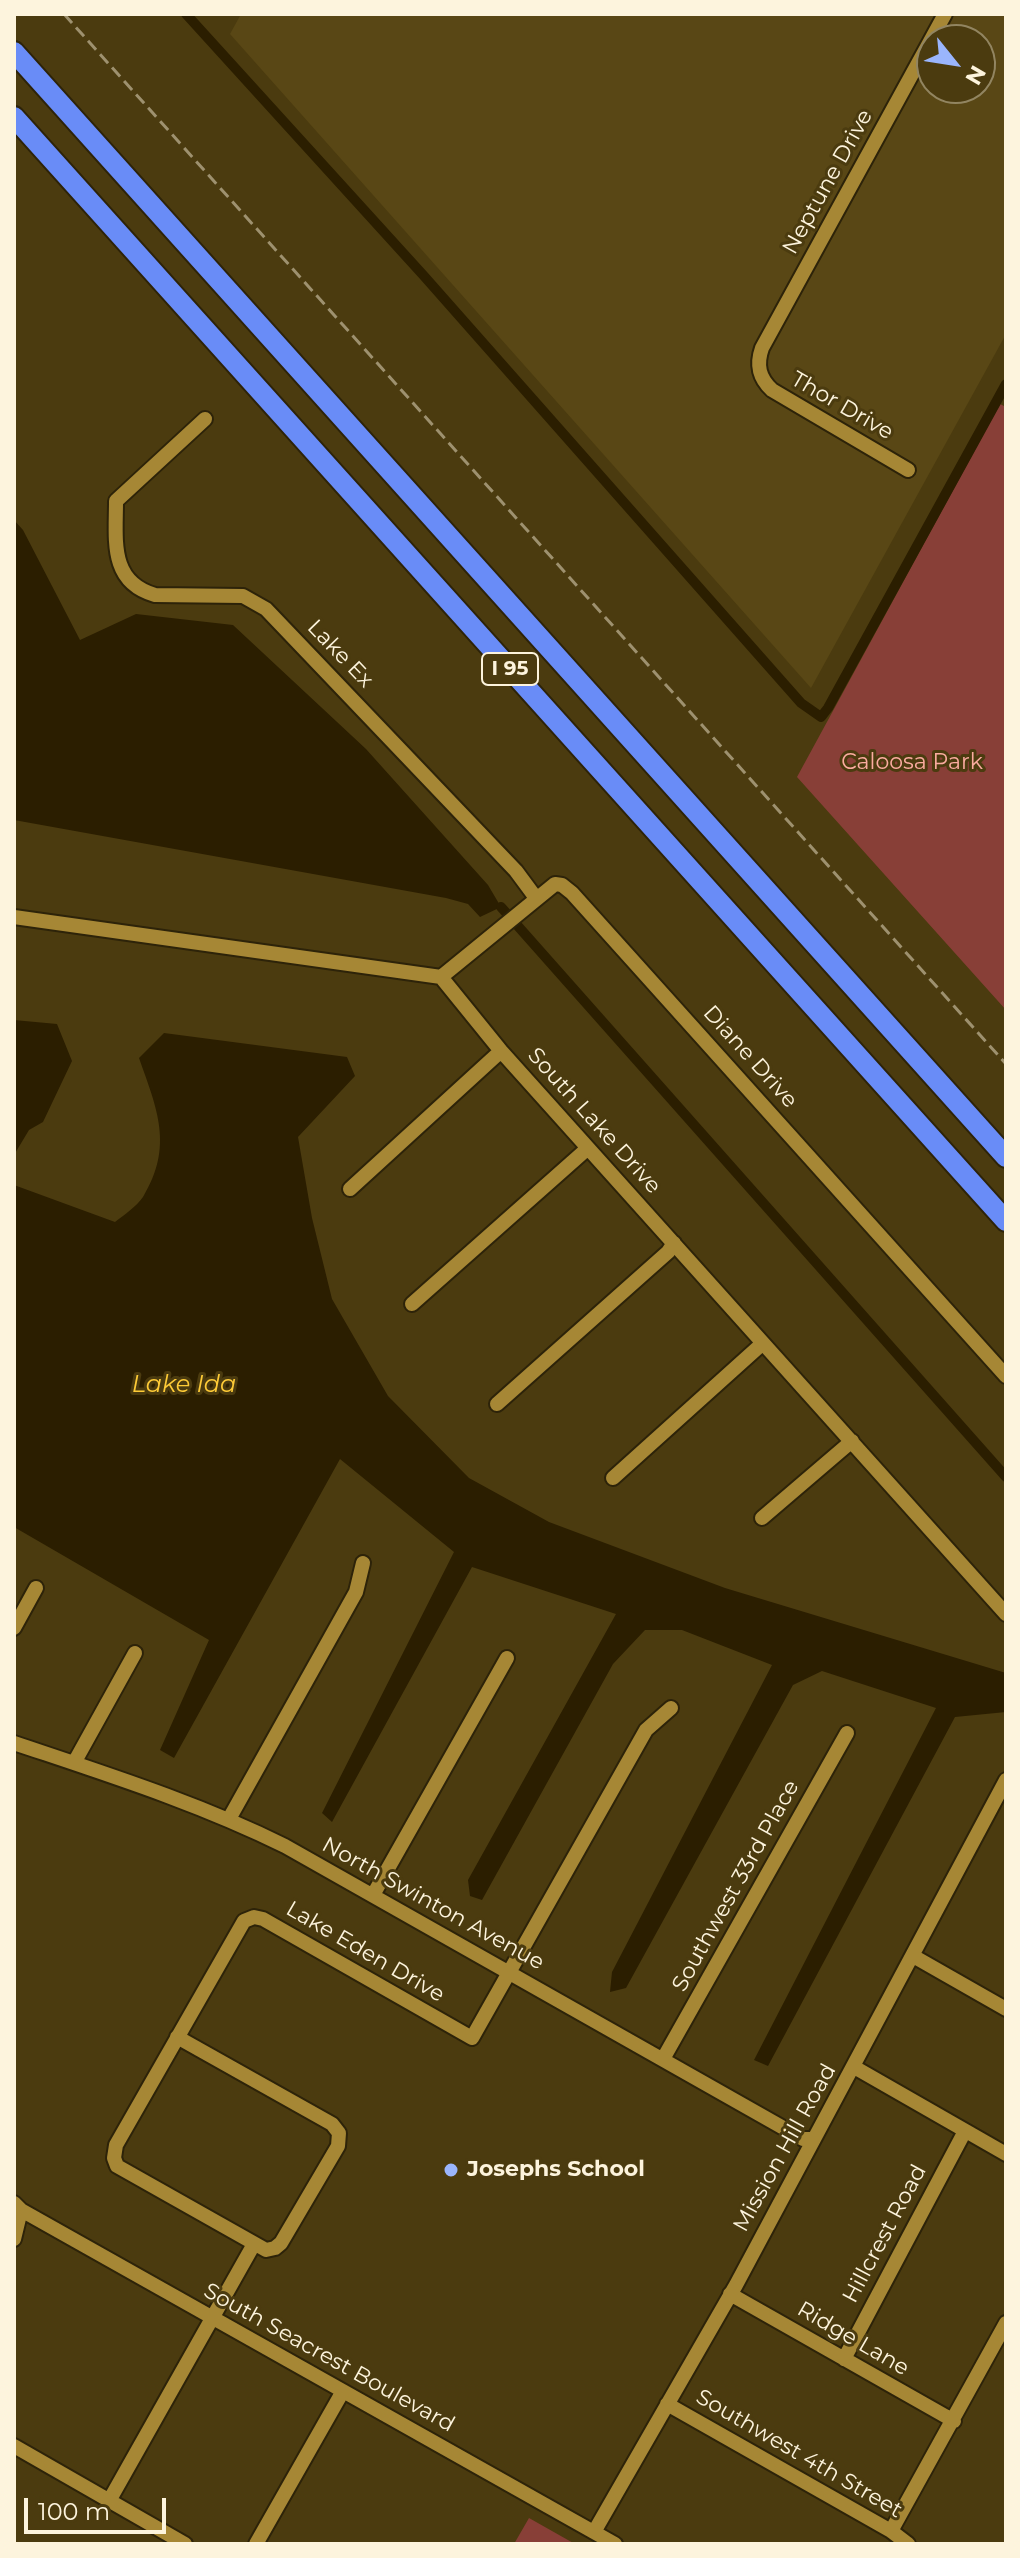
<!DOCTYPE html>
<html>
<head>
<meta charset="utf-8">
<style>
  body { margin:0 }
  #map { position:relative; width:1020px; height:2558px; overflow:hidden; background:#4b3b0f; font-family:Montserrat,sans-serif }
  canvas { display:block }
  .frame { position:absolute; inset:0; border:16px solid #fdf4dd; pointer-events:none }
  .north { position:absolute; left:916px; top:24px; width:80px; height:80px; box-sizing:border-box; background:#4b3b0f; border:2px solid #928561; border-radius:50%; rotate:120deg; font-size:22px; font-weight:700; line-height:32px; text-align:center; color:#fdf4dd }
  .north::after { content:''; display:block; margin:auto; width:28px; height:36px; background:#9ab5fd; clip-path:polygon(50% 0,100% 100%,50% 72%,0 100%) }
  .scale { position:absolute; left:24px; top:2498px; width:142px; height:36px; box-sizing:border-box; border:4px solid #fdf4dd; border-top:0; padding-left:10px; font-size:24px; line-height:28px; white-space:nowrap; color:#fdf4dd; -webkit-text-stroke:6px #4b3b0f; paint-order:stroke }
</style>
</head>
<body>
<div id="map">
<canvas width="1020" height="2558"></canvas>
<div class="frame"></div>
<div class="north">N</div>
<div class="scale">100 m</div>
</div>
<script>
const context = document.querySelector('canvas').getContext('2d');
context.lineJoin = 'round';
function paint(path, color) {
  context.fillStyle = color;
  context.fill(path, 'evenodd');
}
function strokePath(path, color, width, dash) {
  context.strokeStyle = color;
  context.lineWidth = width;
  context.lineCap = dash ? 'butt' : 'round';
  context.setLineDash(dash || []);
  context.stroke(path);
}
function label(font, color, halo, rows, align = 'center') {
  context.font = font + ' Montserrat,sans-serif';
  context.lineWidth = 6;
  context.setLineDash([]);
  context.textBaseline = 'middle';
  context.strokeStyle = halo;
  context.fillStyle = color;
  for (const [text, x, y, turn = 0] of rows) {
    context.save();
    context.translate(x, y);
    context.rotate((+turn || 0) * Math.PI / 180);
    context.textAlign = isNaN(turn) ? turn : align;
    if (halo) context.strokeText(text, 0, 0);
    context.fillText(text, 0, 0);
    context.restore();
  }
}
const built = new Path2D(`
  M241,14h765v320l-195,354 -581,-654zM932,40h48v48h-48z`);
const green = new Path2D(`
  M1000,404l6,3v603l-209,-233z
  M529,2518l46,26h-61z`);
const water = new Path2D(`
  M14,520l9,10 57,110 56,-26 97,11 133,124 122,136 13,22 -21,10 -12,-13 -22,-6 -432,-78z
  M14,1020l43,4 15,37 -29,61 -14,8 -15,25z
  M164,1033l183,24 8,19 -57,61 14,81 20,81 56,97 81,82 80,44 176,66 281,85v39l-51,5 -187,349 -14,-6 182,-352 -114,-37 -29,14 -167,303 -16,4 2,-20 160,-307 -90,-35h-37l-32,34 -131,236 -12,-4 -2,-16 148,-266 -144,-47 -140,255 -10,-9 132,-261 -114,-93 -166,299 -14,-8 49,-110 -195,-113v-342l101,37c9,-7 22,-16 28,-25 31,-51 14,-88 -4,-139z`);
const canal = new Path2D(`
  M186,14l238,262 377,427 20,14 7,-9 178,-324
  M501,907l505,570`);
const minor = new Path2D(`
  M205,419l-89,82c0,39 -7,81 39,94l88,1 23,13 250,262 20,27
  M908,470l-136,-80c-13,-12 -16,-25 -10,-42l183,-334
  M14,917l427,60 60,74 505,563
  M441,977l114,-93 7,1 10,8 434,483
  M350,1189l151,-138
  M412,1304l176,-156
  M497,1404l171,-152 6,-9
  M613,1478l150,-135
  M762,1518l90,-77
  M14,1628l22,-40
  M14,1743c92,31 184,60 271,103l518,293h10
  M74,1763l61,-110
  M229,1819l127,-227 7,-29
  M373,1895l134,-237
  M913,1956l93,53
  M177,2037l155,87 7,9 -1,13 -57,97 -6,5 -9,2 -149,-84 -3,-8 2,-13 128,-224 10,-4 9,2 209,119 174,-308 25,-22
  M663,2059l184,-326
  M854,2067l152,87
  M14,2203l7,7 594,334
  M14,2239l7,-29
  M730,2294l224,127
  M844,2359l121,-228
  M667,2404l224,127 17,13
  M14,2446l171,98
  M109,2501l145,-257
  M891,2531l115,-208
  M594,2532l142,-247 270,-505
  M256,2544l87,-153`);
const highway = new Path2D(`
  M14,52l992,1105
  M14,117l992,1104`);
const rail = new Path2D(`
  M64,14l942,1050`);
const markers = [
  [451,2170,8,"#9ab5fd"]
];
const shields = [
  [510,669,56]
];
const shieldNames = [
  ["I 95",510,669]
];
const streetNames = [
  ["Neptune Drive",828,182,-61],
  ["Thor Drive",842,406,30],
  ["Lake Ex",340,654,46],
  ["Diane Drive",750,1057,48],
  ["South Lake Drive",594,1121,48],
  ["Southwest 33rd Place",736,1886,-61],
  ["North Swinton Avenue",433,1904,29],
  ["Lake Eden Drive",365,1952,30],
  ["Mission Hill Road",785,2148,-61],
  ["Hillcrest Road",885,2234,-62],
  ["Ridge Lane",853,2339,30],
  ["South Seacrest Boulevard",329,2358,29],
  ["Southwest 4th Street",799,2454,30]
];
const parkNames = [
  ["Caloosa Park",912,763]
];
const poiNames = [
  ["Josephs School",467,2170]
];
const waterNames = [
  ["Lake Ida",184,1385]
];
paint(built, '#594715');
paint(green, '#883f37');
paint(water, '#2b1e00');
strokePath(canal, '#2b1e00', 10);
strokePath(minor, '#2d2309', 18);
strokePath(highway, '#2d2309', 24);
strokePath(minor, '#a68735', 14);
strokePath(highway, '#698cf7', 20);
strokePath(rail, '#9e916f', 3, [12, 6]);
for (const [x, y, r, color] of markers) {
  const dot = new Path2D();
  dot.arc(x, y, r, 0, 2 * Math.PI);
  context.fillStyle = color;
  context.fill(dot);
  strokePath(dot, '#4b3b0f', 3);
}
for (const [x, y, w] of shields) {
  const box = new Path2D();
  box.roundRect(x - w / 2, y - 16, w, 32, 6);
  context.fillStyle = '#4b3b0f';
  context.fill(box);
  strokePath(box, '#fdf4dd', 2);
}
label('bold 20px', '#fdf4dd', null, shieldNames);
label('22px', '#fdf4dd', '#4b3b0f', streetNames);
label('22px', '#fbaba0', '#4b3b0f', parkNames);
label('bold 22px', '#fdf4dd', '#4b3b0f', poiNames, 'left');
label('italic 24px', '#fecb37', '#4b3b0f', waterNames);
</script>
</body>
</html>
